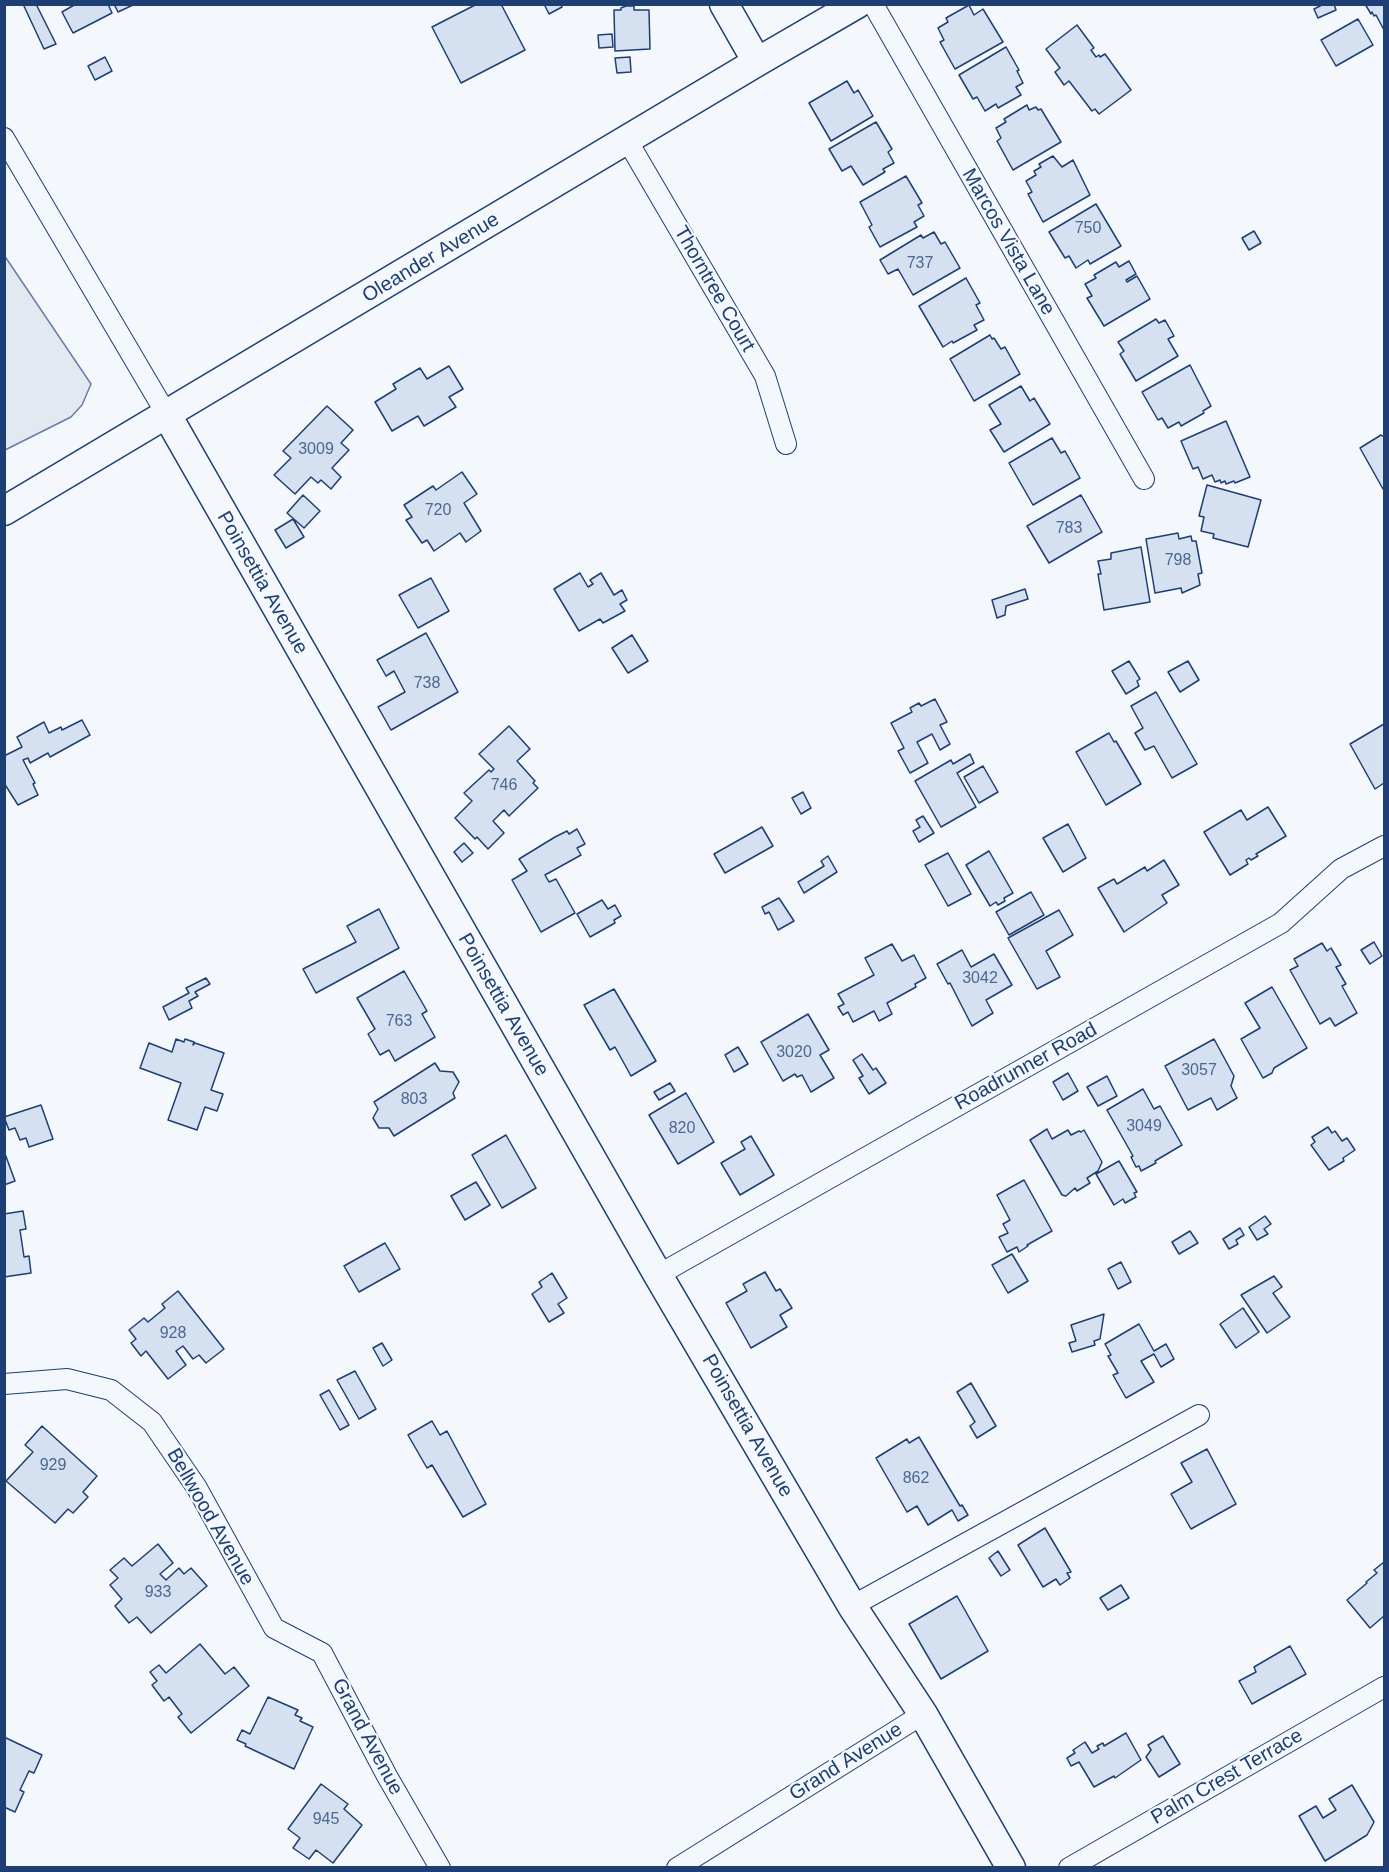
<!DOCTYPE html>
<html>
<head>
<meta charset="utf-8">
<style>
  body { margin:0 }
  #map { position:relative; width:1389px; height:1872px; overflow:hidden; background:#f4f7fb; font-family:Helvetica,sans-serif }
  canvas { display:block }
  .frame { position:absolute; inset:0; border:6px solid #1d3f73; pointer-events:none }
</style>
</head>
<body>
<div id="map">
<canvas width="1389" height="1872"></canvas>
<div class="frame"></div>
</div>
<script>
const context = document.querySelector('canvas').getContext('2d');
context.lineJoin = 'round';
function paint(path, color) {
  context.fillStyle = color;
  context.fill(path, 'evenodd');
}
function strokePath(path, color, width, dash) {
  context.strokeStyle = color;
  context.lineWidth = width;
  context.lineCap = dash ? 'butt' : 'round';
  context.setLineDash(dash || []);
  context.stroke(path);
}
function label(font, color, halo, rows, align = 'center') {
  context.font = font + ' Helvetica,sans-serif';
  context.lineWidth = 4.5;
  context.setLineDash([]);
  context.textBaseline = 'middle';
  context.strokeStyle = halo;
  context.fillStyle = color;
  for (const [text, x, y, turn = 0] of rows) {
    context.save();
    context.translate(x, y);
    context.rotate((+turn || 0) * Math.PI / 180);
    context.textAlign = isNaN(turn) ? turn : align;
    if (halo) context.strokeText(text, 0, 0);
    context.fillText(text, 0, 0);
    context.restore();
  }
}
const green = new Path2D(`
  M4,255l87,129 -9,21 -11,12 -66,33z`);
const building = new Path2D(`
  M23,4h13l20,40 -12,5z
  M76,4h32l4,9 -39,20 -11,-21z
  M114,4h18l1,1 -15,7z
  M477,4h24l24,46 -64,33 -29,-56z
  M544,4h17l1,3 -13,7z
  M1324,4h10l2,6 -18,8 -4,-9z
  M1365,4h19v26l-8,-15 -2,1 -2,-4 -1,2z
  M969,5l5,10 9,-6 20,33 -48,27 -15,-27 4,-2 -6,-12 10,-6 -2,-4z
  M626,6h8v4h15l1,39 -35,2 -1,-41h7v-2z
  M1358,19l15,26 -37,21 -15,-26z
  M1077,25l17,23 -3,2 5,7 3,-2 1,2 5,-3 26,36 -32,24 -4,-5 -3,2 -23,-30 -5,4 -9,-13 5,-4 -14,-19z
  M612,34l1,13 -14,1 -1,-13z
  M1006,47l13,23 -2,1 6,12 -7,4 5,8 -23,13 -2,-4 -11,7 -8,-14 -4,2 -14,-24z
  M105,57l7,14 -17,9 -7,-14z
  M630,57l1,15 -14,1 -2,-15z
  M847,81l7,12 4,-3 15,26 -42,25 -22,-38z
  M1027,105l2,5 7,-3 2,3 3,-1 20,33 -48,28 -16,-29 4,-3 -5,-10 10,-6 -2,-3z
  M876,122l16,27 -4,3 6,11 -11,6 2,3 -22,13 -12,-19 -9,5 -13,-22z
  M1053,156l9,11 11,-7 17,35 -47,27 -15,-28 4,-2 -6,-11 10,-6 -2,-4 7,-4 -2,-3z
  M906,176l16,27 -4,2 6,11 -10,6 3,5 -37,20 -11,-20 3,-2 -12,-23z
  M1096,204l25,42 -31,18 -2,-4 -12,8 -7,-12 -4,2 -16,-26z
  M1254,231l7,12 -12,7 -7,-12z
  M934,232l7,12 4,-2 15,26 -47,27 -15,-26 -10,5 -8,-14 41,-25 2,3z
  M1129,261l7,13 -10,6 1,2 10,-6 13,23 -46,27 -17,-28 5,-2 -7,-12 11,-6 -2,-3 22,-13 3,5z
  M966,278l14,25 -4,2 8,15 -10,5 3,5 -24,13 -1,-2 -9,6 -24,-41z
  M1156,319l3,4 6,-3 9,16 -6,3 10,17 -42,25 -16,-27 4,-3 -6,-9z
  M990,335l2,4 2,-1 7,11 4,-2 15,27 -46,27 -24,-42z
  M1190,365l21,41 -8,5 1,2 -23,13 -2,-4 -11,6 -6,-10 -4,2 -16,-28z
  M449,366l14,23 -14,8 7,10 -32,19 -6,-10 -26,15 -17,-29 21,-13 -3,-5 27,-16 7,11z
  M1021,386l9,15 4,-3 16,26 -46,28 -14,-22 11,-6 -12,-19z
  M327,406l26,24 -12,13 8,7 -17,18 9,9 -10,12 -10,-9 -3,3 -7,-6 -16,17 -21,-19 17,-17 -8,-7z
  M1226,421l24,56 -15,6 -1,-2 -8,3 -1,-3 -4,2 -1,-3 -5,2 -3,-7 -9,4 -5,-12 -5,2 -12,-28z
  M1381,435l3,2v51l-1,1 -23,-41z
  M1052,438l9,15 4,-2 15,27 -47,27 -24,-42z
  M462,472l15,22 -13,9 17,28 -15,11 -6,-9 -26,18 -7,-11 -5,3 -16,-23 6,-3 -8,-12 29,-19 3,4z
  M1207,485l54,15 -13,47 -35,-9 1,-4 -13,-3 3,-14 -5,-1z
  M303,495l17,16 -16,17 -17,-15z
  M1081,495l21,37 -53,31 -22,-37z
  M293,519l11,18 -18,11 -11,-18z
  M1178,533l1,6 12,-3 1,5h4l6,32 -4,1 2,11 -18,8 -1,-5 -26,5 -9,-54z
  M1141,547l9,55 -46,8 -6,-36h3l-3,-13 13,-2v-6z
  M580,573l8,14 5,-3 -3,-4 11,-7 13,22 8,-5 5,10 -7,4 5,7 -22,12 -3,-4 -21,12 -25,-42z
  M431,578l18,33 -31,17 -19,-33z
  M1025,589l3,10 -22,7 -1,9 -8,3 -5,-18z
  M426,633l32,59 -67,38 -13,-23 27,-15 -11,-21 -8,5 -9,-16z
  M632,635l16,26 -20,12 -16,-25z
  M1129,661l11,18 -3,2 2,5 -13,8 -14,-23z
  M1188,661l11,19 -19,12 -12,-20z
  M1156,692l41,72 -25,14 -18,-32 -9,4 -10,-17 8,-5 -12,-22z
  M935,699l12,23 -7,3 10,19 -10,6 -8,-16 -15,8 11,21 -18,10 -12,-22 6,-3 -13,-25 21,-11 -2,-4 9,-5 2,3z
  M82,720l8,15 -40,22 -2,-4 -18,10 -2,-5 -5,2 12,23 -2,1 5,11 -20,10 -14,-22v-27l18,-9 -5,-10 27,-15 5,11 12,-6 1,3z
  M1384,724v59l-9,6 -25,-45z
  M509,726l21,23 -13,12 18,20 -2,2 5,5 -29,28 -5,-6 -11,11 11,12 -16,16 -11,-12 -2,2 -20,-21 17,-17 -8,-8 25,-23 2,2 3,-3 -15,-15z
  M1109,733l5,9 2,-1 25,43 -35,21 -30,-53z
  M970,754l4,9 -17,10 19,34 -35,20 -26,-46 36,-21 2,4z
  M983,766l15,26 -19,11 -15,-26z
  M803,792l8,16 -10,6 -9,-16z
  M1268,807l18,29 -30,18 2,2 -7,4 -2,-2 -3,2 2,4 -18,11 -26,-43 37,-22 6,10z
  M923,816l11,17 -15,9 -6,-11 7,-4 -4,-7z
  M1068,824l18,34 -23,14 -20,-34z
  M762,827l11,19 -48,27 -11,-19z
  M577,829l8,15 -8,4 4,7 -36,20 4,7 7,-3 19,34 -34,19 -29,-52 15,-9 -8,-12 36,-22 12,-6 2,3z
  M464,843l9,10 -11,9 -8,-10z
  M989,851l24,42 -9,5 1,3 -7,4 -2,-3 -6,4 -24,-41z
  M948,853l23,41 -23,12 -23,-41z
  M828,856l9,16 -33,21 -6,-11 26,-16 -3,-5z
  M1164,860l15,25 -17,10 5,8 -43,29 -26,-44 16,-9 3,5 28,-17 2,4z
  M1031,892l13,23 -35,20 -13,-23z
  M779,898l15,23 -16,9 -9,-18 -4,2 -3,-7z
  M602,900l6,9 7,-4 6,11 -7,4 1,3 -25,14 -13,-23z
  M379,909l20,39 -83,45 -13,-24 53,-27 -9,-16z
  M1059,910l14,25 -27,16 14,26 -23,12 -29,-51z
  M1374,942l8,14 -12,8 -9,-14z
  M1322,943l5,8 4,-3 10,17 -5,2 10,17 -4,2 15,27 -22,13 -5,-8 -10,6 -30,-54 8,-4 -4,-7z
  M892,944l10,17 12,-6 12,23 -11,6 1,3 -29,16 5,11 -13,7 -5,-10 -21,11 -5,-10 -5,3 -5,-8 6,-3 -6,-10 36,-19 -9,-17z
  M962,950l9,17 23,-13 18,31 -26,15 7,13 -21,13 -22,-43 -2,1 -11,-20z
  M404,971l23,40 -5,3 13,23 -40,24 -6,-11 -9,5 -12,-21 7,-5 -18,-31z
  M206,978l4,6 -15,8 3,4 -9,5 3,7 -23,12 -6,-13 26,-14 -3,-5z
  M1272,987l35,61 -33,20 -2,5 -9,5 -22,-39 19,-11 -15,-25z
  M614,989l42,72 -25,15 -16,-29 -5,3 -26,-45z
  M808,1014l21,36 -9,5 14,23 -23,14 -9,-17 -5,2 -2,-3 -12,7 -22,-39z
  M176,1039l8,3 1,-3 9,3 -1,3 2,-2 29,10 -13,37 12,4 -6,17 -12,-4 -8,23 -29,-10 13,-37 -41,-15 9,-25 23,9z
  M1214,1039l20,37 -3,10 6,12 -20,12 -6,-12 -23,12 -23,-44z
  M738,1047l10,17 -14,8 -9,-17z
  M862,1054l11,16 3,-2 10,15 -17,11 -10,-16 4,-2 -10,-16z
  M435,1063l5,8 13,1 6,10 -6,11 2,5 -61,38 -5,-8h-10l-6,-10 5,-9 -4,-7z
  M1068,1073l10,18 -15,9 -10,-18z
  M1107,1076l10,20 -19,10 -11,-19z
  M670,1083l5,8 -16,9 -5,-8z
  M1143,1089l11,20 6,-3 22,39 -27,16 1,2 -15,8 -2,-5 -3,1 -5,-10 2,-1 -26,-46z
  M686,1093l28,49 -36,22 -29,-49z
  M41,1105l12,34 -24,8 -3,-9 -6,2 -5,-12 -6,2 -5,-13z
  M1328,1127l4,6 3,-2 7,10 5,-3 8,12 -12,8 1,3 -15,9 -18,-25 4,-3 -3,-5z
  M1047,1129l5,10 16,-9 3,5 8,-4 2,1 3,-2 18,32 -4,9 -11,7 3,5 -13,8 -2,-3 -9,8 -4,-1 -32,-55z
  M506,1135l30,53 -34,20 -30,-53z
  M751,1136l23,39 -34,20 -19,-32 24,-14 -4,-7z
  M4,1151l11,30 -11,4z
  M1119,1161l18,31 -3,1 2,4 -11,6 -2,-4 -9,6 -18,-31z
  M1024,1180l28,51 -25,14 1,1 -9,6 -2,-5 -10,5 -8,-15 9,-4 -5,-9 7,-4 -13,-25z
  M476,1182l14,23 -25,15 -14,-24z
  M23,1211l3,18 -6,1 4,27 5,-1 2,17 -27,4v-63z
  M1265,1216l6,8 -7,5 4,5 -11,6 -8,-13z
  M1240,1228l4,7 -8,5 2,4 -9,5 -6,-10z
  M1190,1231l8,12 -19,11 -7,-12z
  M385,1243l15,26 -41,23 -15,-26z
  M1012,1254l16,27 -20,12 -16,-28z
  M1121,1262l10,20 -13,7 -10,-20z
  M765,1272l11,19 4,-2 12,19 -12,7 7,12 -36,21 -25,-45 21,-12 -4,-7z
  M552,1273l15,25 -9,6 6,9 -15,9 -17,-28 10,-7 -3,-5z
  M1274,1276l8,11 -9,6 17,24 -23,16 -26,-38z
  M178,1291l46,58 -18,14 -7,-8 -6,4 -10,-13 -7,5 10,14 -18,14 -22,-28 -5,5 -10,-13 5,-4 -7,-9 15,-12 4,4 17,-14 -3,-4z
  M1243,1308l16,24 -23,16 -16,-24z
  M1104,1314l-4,25 -6,2 1,4 -23,7 -3,-9 7,-2 -5,-16z
  M1139,1324l15,27 12,-7 8,15 -13,8 -7,-13 -13,7 13,21 -28,16 -13,-23 5,-2 -10,-17 3,-1 -6,-11z
  M382,1343l10,17 -9,6 -10,-18z
  M355,1371l21,38 -17,10 -22,-39z
  M971,1383l25,43 -19,12 -7,-12 5,-4 -18,-30z
  M329,1390l20,35 -9,5 -20,-35z
  M432,1421l8,14 7,-4 39,73 -23,13 -31,-52 -5,3 -19,-33z
  M42,1426l55,50 -14,16 5,5 -15,16 -5,-4 -13,14 -49,-42 27,-29 -8,-7z
  M919,1437l41,69 2,-1 6,10 -10,6 -6,-11 -24,15 -11,-19 -10,6 -31,-54 31,-19 2,4z
  M1207,1449l29,55 -45,25 -20,-35 21,-12 -11,-19z
  M1045,1528l26,44 -4,1 3,5 -10,7 -4,-6 -13,8 -25,-42z
  M158,1544l15,19 -13,11 6,6 13,-12 5,6 7,-6 16,18 -56,47 -14,-16 -8,6 -14,-17 7,-7 -12,-14 8,-7 -8,-8 14,-12 8,8z
  M998,1551l12,19 -9,6 -12,-18z
  M1384,1562v54l-14,12 -23,-28 20,-17 -1,-1 11,-9 -3,-3z
  M1121,1585l8,13 -21,12 -8,-12z
  M957,1596l31,55 -47,28 -32,-55z
  M200,1644l25,30 9,-7 15,19 -58,47 -13,-16 4,-3 -13,-17 -5,4 -12,-16 5,-4 -7,-9 9,-7 7,8z
  M1290,1646l16,28 -54,30 -13,-23 17,-9 -2,-5z
  M268,1697l30,13 -3,5 7,3 -2,3 13,6 -19,42 -49,-23 1,-2 -9,-4 5,-10 8,4z
  M1126,1733l15,27 -26,18 -1,-2 -20,11 -15,-25 -8,4 -4,-8 8,-5 -2,-3 12,-8 7,11 7,-4 -2,-3 6,-3 1,3z
  M1163,1736l17,28 -21,13 -13,-20 5,-7 -3,-5z
  M4,1737l38,18 -8,18 -5,-2 -9,19 4,2 -9,20 -11,-5z
  M321,1784l27,20 -4,5 18,16 -29,38 -17,-13 -7,9 -16,-11 7,-10 -12,-9z
  M1352,1785l22,37 -1,2 -6,11 -42,26 -26,-45 17,-10 7,12 13,-8 -7,-11z`);
const street = new Path2D(`
  M873,4l271,475
  M4,138l163,277
  M627,140l138,236 21,68
  M658,1275l623,-352 60,-54 43,-23
  M4,1384l63,-5 44,11 41,32 45,66 77,140 48,25 65,123 53,92
  M852,1606l347,-191
  M677,1868l246,-154
  M1069,1868l315,-181`);
const secondary = new Path2D(`
  M724,4l33,58
  M167,415l491,860 194,331 71,108 88,154
  M4,511l753,-449 100,-58`);
const numberNames = [
  ["750",1088,229],
  ["737",920,264],
  ["3009",316,450],
  ["720",438,511],
  ["783",1069,529],
  ["798",1178,561],
  ["738",427,684],
  ["746",504,786],
  ["3042",980,979],
  ["763",399,1022],
  ["3020",794,1053],
  ["3057",1199,1071],
  ["803",414,1100],
  ["3049",1144,1127],
  ["820",682,1129],
  ["928",173,1334],
  ["929",53,1466],
  ["862",916,1479],
  ["933",158,1593],
  ["945",326,1820]
];
const streetNames = [
  ["Marcos Vista Lane",1008,242,60],
  ["Oleander Avenue",431,258,-31],
  ["Thorntree Court",714,289,60],
  ["Poinsettia Avenue",262,583,60],
  ["Poinsettia Avenue",503,1005,60],
  ["Roadrunner Road",1026,1067,-29],
  ["Poinsettia Avenue",747,1426,60],
  ["Bellwood Avenue",210,1517,60],
  ["Grand Avenue",367,1737,62],
  ["Grand Avenue",846,1762,-32],
  ["Palm Crest Terrace",1227,1777,-30]
];
paint(green, '#e3e9f0');
strokePath(green, '#687fa3', 1.5);
paint(building, '#d5e0f0');
strokePath(building, '#1d3f73', 1.5);
strokePath(street, '#1d3f73', 22);
strokePath(secondary, '#1d3f73', 31);
strokePath(street, '#f4f7fb', 20);
strokePath(secondary, '#f4f7fb', 28);
label('16px', '#4b6792', null, numberNames);
label('20px', '#1d3f73', '#f4f7fb', streetNames);
</script>
</body>
</html>
